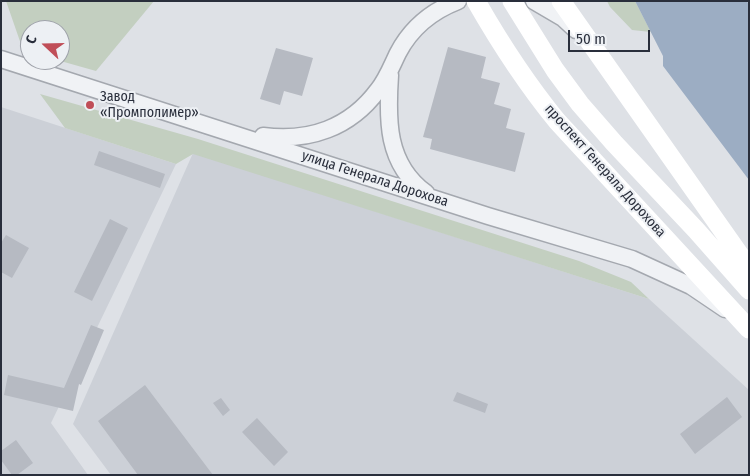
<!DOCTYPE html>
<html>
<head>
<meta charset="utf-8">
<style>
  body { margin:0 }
  #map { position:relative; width:750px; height:476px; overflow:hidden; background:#dee1e6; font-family:"Fira Sans Condensed",sans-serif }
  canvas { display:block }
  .frame { position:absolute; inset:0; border:2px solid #292e3b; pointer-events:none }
  .north { position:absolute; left:20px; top:20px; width:50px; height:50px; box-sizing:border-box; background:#edf0f4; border:1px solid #9fa2aa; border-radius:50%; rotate:291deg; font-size:14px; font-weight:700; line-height:20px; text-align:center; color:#292e3b }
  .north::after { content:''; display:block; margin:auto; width:18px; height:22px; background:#c04e58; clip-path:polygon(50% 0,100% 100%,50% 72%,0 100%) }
  .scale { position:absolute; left:568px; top:30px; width:82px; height:22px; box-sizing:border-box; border:2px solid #292e3b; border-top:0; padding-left:6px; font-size:15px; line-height:18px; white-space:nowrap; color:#292e3b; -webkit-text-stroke:4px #edf0f4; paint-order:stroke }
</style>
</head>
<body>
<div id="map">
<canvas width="750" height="476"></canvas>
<div class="frame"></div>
<div class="north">С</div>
<div class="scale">50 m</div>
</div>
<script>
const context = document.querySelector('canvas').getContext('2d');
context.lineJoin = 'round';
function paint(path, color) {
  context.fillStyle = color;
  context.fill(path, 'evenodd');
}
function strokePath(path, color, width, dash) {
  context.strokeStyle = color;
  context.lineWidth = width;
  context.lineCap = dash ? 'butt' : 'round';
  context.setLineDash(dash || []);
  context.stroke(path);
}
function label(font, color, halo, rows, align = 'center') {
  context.font = font + ' "Fira Sans Condensed",sans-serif';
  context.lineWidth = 4;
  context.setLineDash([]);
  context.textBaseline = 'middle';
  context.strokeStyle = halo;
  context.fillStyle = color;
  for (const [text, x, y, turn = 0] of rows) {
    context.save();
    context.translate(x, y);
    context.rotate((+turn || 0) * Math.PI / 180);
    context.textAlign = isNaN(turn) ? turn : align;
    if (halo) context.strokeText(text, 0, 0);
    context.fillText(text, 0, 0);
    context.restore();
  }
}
const built = new Path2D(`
  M1,107l175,57 -125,259 37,52h-87z
  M193,153l456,146 100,91v85h-638l-38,-51z`);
const green = new Path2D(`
  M6,1h148l-58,70 -39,-11h3v-30h-30v22l-7,-2z
  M607,1h28l16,31 -19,-2 -22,-23z
  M40,94l158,45 381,122 52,21 18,17 -456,-145 -17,10 -111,-36z`);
const water = new Path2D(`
  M635,1h112l2,4v175l-86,-114v-10z`);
const building = new Path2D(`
  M448,47l38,10 -5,21 19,5 -6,21 17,5 -5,19 19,5 -10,39 -85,-23 2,-10 -9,-2z
  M276,48l37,10 -11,38 -18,-5 -4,14 -20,-6z
  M99,151l66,23 -5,14 -66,-23z
  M110,219l18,9 -36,73 -18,-9z
  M6,235l23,13 -17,30 -11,-6v-29z
  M91,325l13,5 -23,55 -2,-1 -6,27 -69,-16 4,-20 56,13z
  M145,385l68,90h-75l-40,-54z
  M457,392l31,12 -3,9 -32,-12z
  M727,397l15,20 -47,37 -15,-20z
  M221,398l9,12 -7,6 -10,-13z
  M257,418l31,34 -14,14 -32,-34z
  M16,440l17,23 -16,12h-5l-11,-15v-9z`);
const tertiary = new Path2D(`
  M534,1l29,17 13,12
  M1,59l487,157 144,43 59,27 34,23
  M390,75c-3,44 -4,89 36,118
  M263,136c46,6 87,-8 115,-46 9,-11 14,-25 20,-37 13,-25 34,-42 60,-52`);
const secondary = new Path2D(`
  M476,1c24,42 50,82 81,120l192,208
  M512,1l43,69 25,34 34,39 82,87 53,60
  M561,1l188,267`);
const markers = [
  [90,105,5,"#c04e58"]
];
const poiNames = [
  ["Завод",100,97],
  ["«Промполимер»",100,113]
];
const streetNames = [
  ["проспект Генерала Дорохова",605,171,48],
  ["улица Генерала Дорохова",375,179,18]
];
paint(built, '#ccd0d7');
paint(green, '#c3cfc0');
paint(water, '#9cadc3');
paint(building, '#b6bac2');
strokePath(tertiary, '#a4a8af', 19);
strokePath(tertiary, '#f0f2f5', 16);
strokePath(secondary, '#fff', 19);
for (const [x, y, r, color] of markers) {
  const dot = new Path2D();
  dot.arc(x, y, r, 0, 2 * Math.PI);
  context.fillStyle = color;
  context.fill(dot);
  strokePath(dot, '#edf0f4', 2);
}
label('14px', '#292e3b', '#edf0f4', poiNames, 'left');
label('14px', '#292e3b', '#edf0f4', streetNames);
</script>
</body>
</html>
